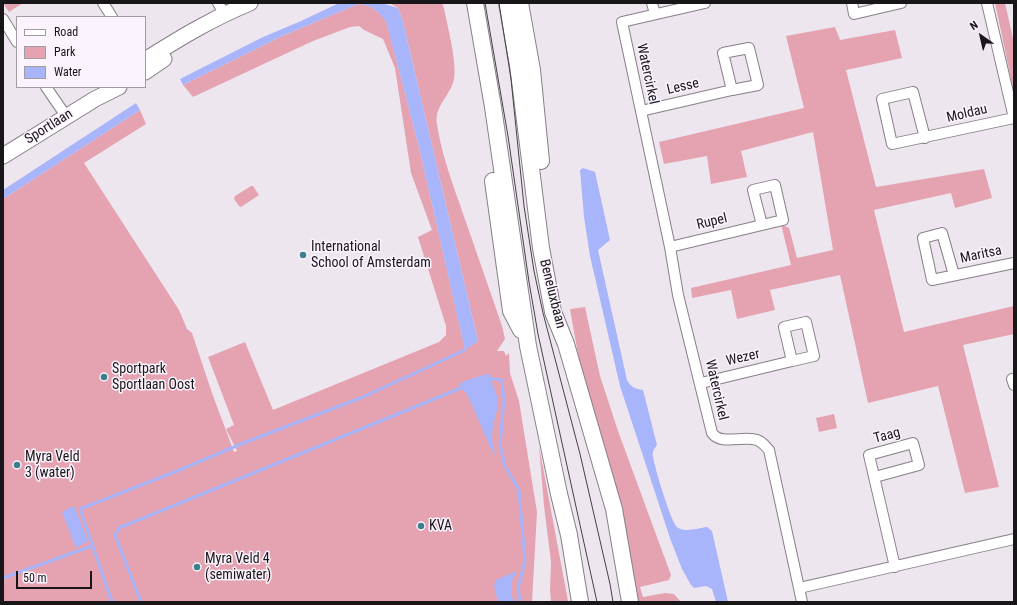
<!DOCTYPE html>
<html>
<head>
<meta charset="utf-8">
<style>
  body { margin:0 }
  #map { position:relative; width:1017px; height:605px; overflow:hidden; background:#eee6ef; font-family:"Roboto Condensed",sans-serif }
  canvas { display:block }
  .frame { position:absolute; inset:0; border:4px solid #19161a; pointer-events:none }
  .legend { position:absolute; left:16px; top:16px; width:130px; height:72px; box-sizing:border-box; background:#fbf3fd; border:1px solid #a19ba2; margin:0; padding:5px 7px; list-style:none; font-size:12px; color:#19161a }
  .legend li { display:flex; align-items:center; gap:8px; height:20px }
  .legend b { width:20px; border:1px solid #a19ba2 }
  .north { position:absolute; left:961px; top:16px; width:40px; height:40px; -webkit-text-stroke:3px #fbf3fd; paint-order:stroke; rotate:326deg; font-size:11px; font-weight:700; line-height:16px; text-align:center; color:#19161a }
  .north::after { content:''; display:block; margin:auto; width:14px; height:18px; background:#19161a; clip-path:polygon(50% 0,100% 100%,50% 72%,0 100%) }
  .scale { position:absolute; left:16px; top:571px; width:76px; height:18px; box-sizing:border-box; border:2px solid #19161a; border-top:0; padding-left:5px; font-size:12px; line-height:14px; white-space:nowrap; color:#19161a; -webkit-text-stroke:3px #fbf3fd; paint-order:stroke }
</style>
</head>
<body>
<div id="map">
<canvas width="1017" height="605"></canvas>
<div class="frame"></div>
<ul class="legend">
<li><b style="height:5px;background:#fff"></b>Road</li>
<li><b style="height:11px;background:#e5a3b2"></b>Park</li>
<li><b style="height:11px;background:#a8b5fa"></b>Water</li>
</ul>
<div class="north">N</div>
<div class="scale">50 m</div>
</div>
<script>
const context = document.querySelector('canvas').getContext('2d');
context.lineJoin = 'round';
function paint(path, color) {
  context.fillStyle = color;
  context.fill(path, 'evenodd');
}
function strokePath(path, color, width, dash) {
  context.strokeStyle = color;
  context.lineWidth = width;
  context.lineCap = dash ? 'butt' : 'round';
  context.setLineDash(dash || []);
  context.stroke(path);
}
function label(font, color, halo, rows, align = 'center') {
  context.font = font + ' "Roboto Condensed",sans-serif';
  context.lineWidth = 3;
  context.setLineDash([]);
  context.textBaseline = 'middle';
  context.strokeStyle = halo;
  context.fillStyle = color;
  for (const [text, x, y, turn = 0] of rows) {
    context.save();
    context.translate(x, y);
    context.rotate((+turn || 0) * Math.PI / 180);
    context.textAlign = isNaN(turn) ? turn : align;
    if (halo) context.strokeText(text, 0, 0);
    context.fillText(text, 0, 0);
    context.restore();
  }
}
const green = new Path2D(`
  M3,3h20l-14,9z
  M389,3h53l2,5c3,17 15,60 9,75 -5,14 -19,25 -16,41 4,28 14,55 23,81 14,40 28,80 42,121l3,13 -8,12h7l2,5 3,-3 1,20 9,28 18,111 -5,90h-529v-403l137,-89 6,14 -62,39 95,147 8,19 5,4 20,60 22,59 3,-1 -11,-22 8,-4 -26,-68 37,-15 28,68 166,-68 7,-7v-9l-28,-89 14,-7 -21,-57 -16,-105 -12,-29 -19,-9 -5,-4 -9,1 -37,14 -120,56 -10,-12 97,-48 78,-33 11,2 9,6 8,8 33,127 46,202 13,-8 -75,-319 -5,-14z
  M995,3h10l9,40v50z
  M835,27l5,13 55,-10 7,28 -56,12 30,117 108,-18 8,29 -37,10 -4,-15 -77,17 30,122 110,-26v28l-51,11 36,142 -34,6 -27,-107 -70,17 -28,-128 -70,15 5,20 -38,9 -6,-29 -39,8 -1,-10 100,-23 -10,-41 8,4 8,30 36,-8 -20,-118 -72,19 6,26 -36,7 -4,-28 -43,8 -5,-22 145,-34 -18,-72z
  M251,186h2l6,9 -18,12 -2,-1 -5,-7 1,-3z
  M585,307l15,69 18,55 53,144 -2,5 -29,7 3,10 22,-4 9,1 7,8h-45l-6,-50 -9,-43 -40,-138 -11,-62z
  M834,414l3,14 -18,4 -3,-14z
  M539,446l29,155 -17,1 -1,-11 1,-29 -7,-56z`);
const water = new Path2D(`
  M339,3h42l17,5 5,14 75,319 -13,9 -46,-203 -33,-126 -8,-9 -9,-6 -11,-2 -78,33 -97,48 -3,-6 83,-42 38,-16z
  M136,103l4,7 -137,89v-9z
  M583,168l12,4 15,68 -12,10 29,130c4,7 8,9 16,10l14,55c-3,4 -5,7 -4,11 1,10 18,66 24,71 6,6 22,1 30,0l5,4 16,71h-12l-4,-13 -6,-3 -12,2 -3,-3 -9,-16 -11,-28 -51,-155 -30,-130 -6,-39 -4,-47z
  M486,374h3l9,25v8l-5,18 -1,13 3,20 -28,-64 -4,-4 -6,-1 5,-7z
  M74,506l14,35 -12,7 -14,-36z
  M517,571c-7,12 -8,18 -3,31h-16l-4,-16 2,-6z`);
const stream = new Path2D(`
  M486,378l16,2 2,20 -4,45 5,21 14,24 6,71 -7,27 2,14
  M3,578l89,-32
  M112,602l-32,-93 97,-38 64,-27 122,-47 102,-47
  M141,602l-26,-67 4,-7 342,-140`);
const street = new Path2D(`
  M103,3l9,14
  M218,3l7,12
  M652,3l3,11
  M705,3l-83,19 48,225 8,48 34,138c9,13 32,2 45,7 6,2 8,6 12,10l30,138 215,-49
  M852,3l2,11 47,-11
  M987,3l27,115
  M3,19l14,23
  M46,87l20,29
  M641,111l91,-21 -9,-37 26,-5 9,37 -26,5
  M925,138l-12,-46 -31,7 10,45 122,-26
  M670,247l92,-22 -9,-35 22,-5 8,35 -21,5
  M954,275l-12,-42 -19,5 9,42 82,-17
  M1014,379h-2l2,6
  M701,383l91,-22 -8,-34 22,-5 8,34 -22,5
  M875,477l44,-12 -6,-22 -44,12 26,112
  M799,588l3,14`);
const secondary = new Path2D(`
  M145,60c35,-22 66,-41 105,-57
  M145,72l19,-13
  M3,156l92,-57 24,-12`);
const primary = new Path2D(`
  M475,3l18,104 35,239 31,148 10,41 11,67
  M507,3l11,62 23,183 12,64 13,32 48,165 16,93
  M520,3l12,67 9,91
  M493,181l18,130 10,19`);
const tram = new Path2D(`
  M485,3l23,133 21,146 9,52 59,268
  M499,3l12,76 13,127 10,65 9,42 37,141 30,130 3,18`);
const markers = [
  [303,255,4,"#3b818c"],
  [104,377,4,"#3b818c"],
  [17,465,4,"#3b818c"],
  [421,526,4,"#3b818c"],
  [197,567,4,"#3b818c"]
];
const streetNames = [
  ["Watercirkel",647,74,78],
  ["Lesse",683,87,-13],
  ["Moldau",967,114,-13],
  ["Sportlaan",49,127,-32],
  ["Rupel",712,222,-13],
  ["Maritsa",981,255,-12],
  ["Beneluxbaan",552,294,76],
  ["Wezer",743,358,-13],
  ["Watercirkel",716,390,77],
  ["Taag",887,436,-15]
];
const poiNames = [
  ["International",311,247],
  ["School of Amsterdam",311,263],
  ["Sportpark",112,369],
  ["Sportlaan Oost",112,385],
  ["Myra Veld",25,457],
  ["3 (water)",25,473],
  ["KVA",429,526],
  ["Myra Veld 4",205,559],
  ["(semiwater)",205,575]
];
paint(green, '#e5a3b2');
paint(water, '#a8b5fa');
strokePath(stream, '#a8b5fa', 3);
strokePath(street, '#877f88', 12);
strokePath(secondary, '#877f88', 17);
strokePath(primary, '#877f88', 18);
strokePath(street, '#fff', 10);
strokePath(secondary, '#fff', 15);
strokePath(primary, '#fff', 16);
strokePath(tram, '#454146', 1);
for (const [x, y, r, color] of markers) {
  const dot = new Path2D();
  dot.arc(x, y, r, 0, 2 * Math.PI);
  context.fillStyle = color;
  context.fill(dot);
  strokePath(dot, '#fbf3fd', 1.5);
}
label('14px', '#19161a', '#fbf3fd', streetNames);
label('14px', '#19161a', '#fbf3fd', poiNames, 'left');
</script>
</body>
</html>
